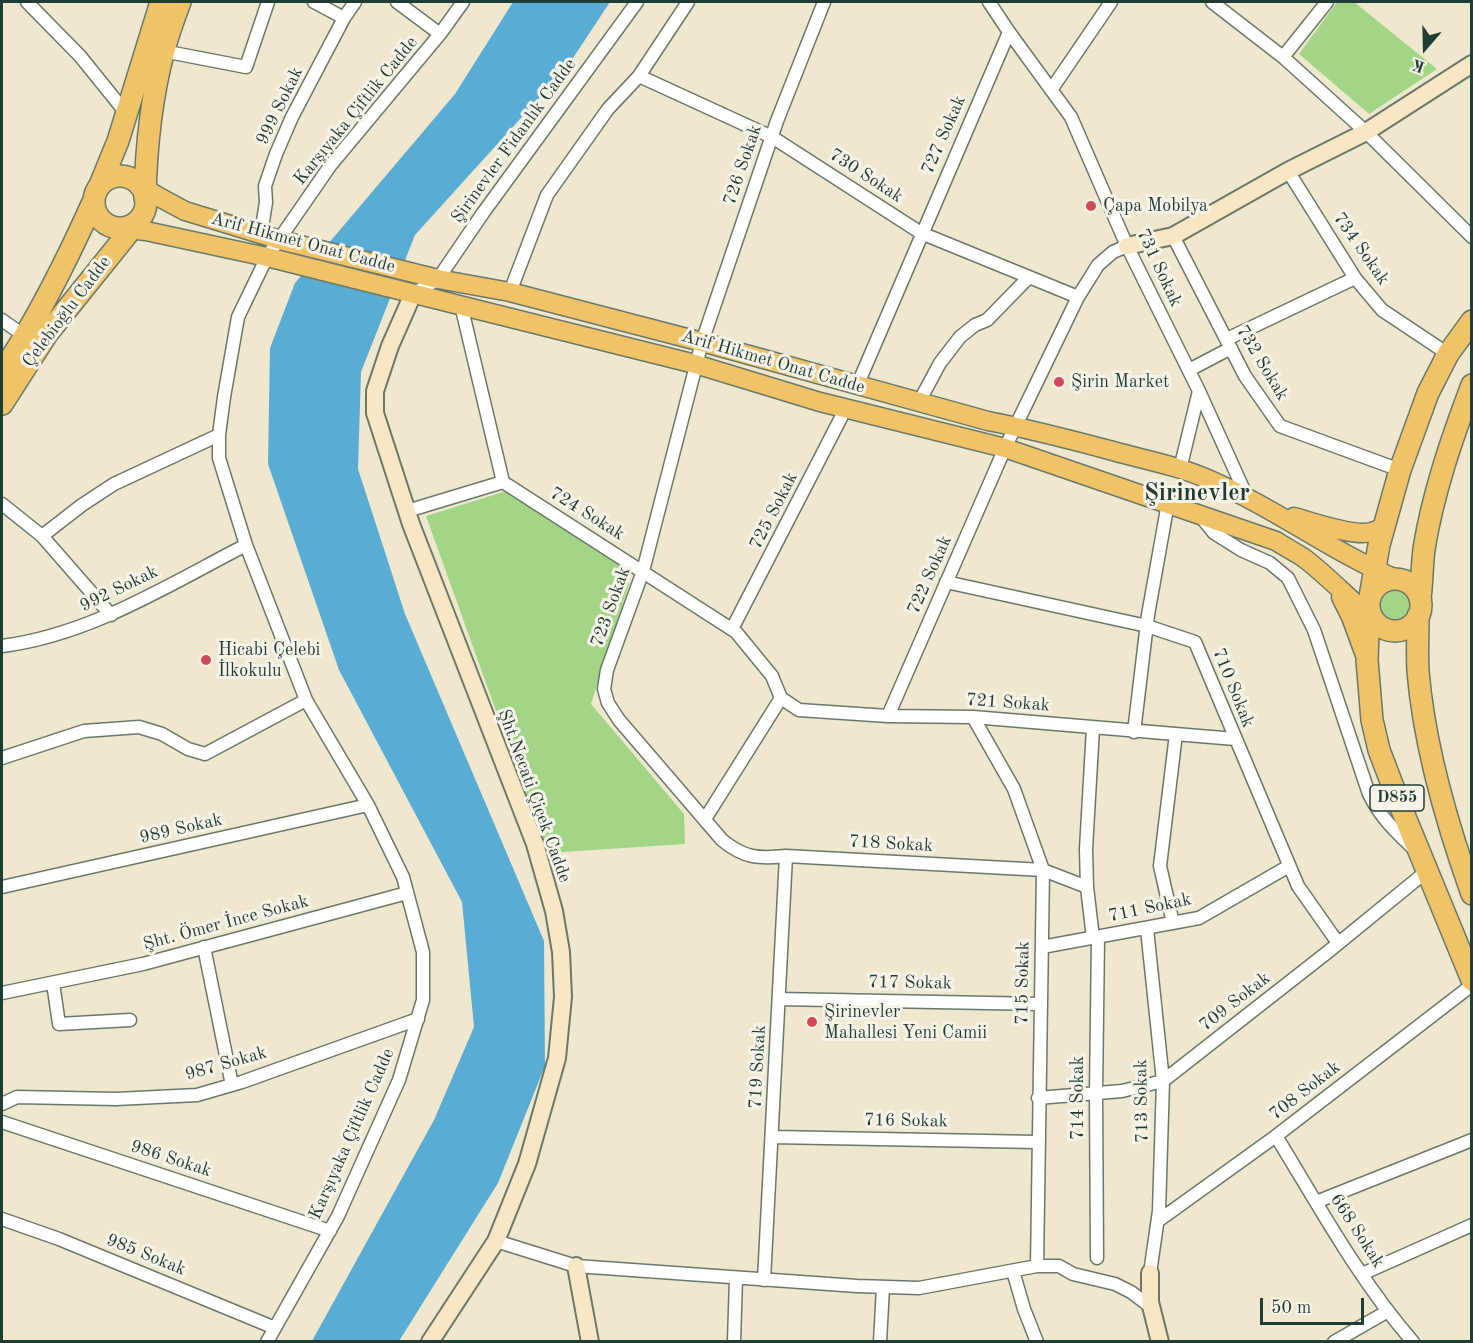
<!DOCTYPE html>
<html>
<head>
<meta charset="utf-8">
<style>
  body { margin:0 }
  #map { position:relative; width:1473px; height:1343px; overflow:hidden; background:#efe8ce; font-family:"Old Standard TT",serif }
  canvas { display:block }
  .frame { position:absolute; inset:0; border:3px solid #1f3d34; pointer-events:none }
  .north { position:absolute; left:1395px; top:18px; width:60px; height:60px; -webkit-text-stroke:4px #f7f3e8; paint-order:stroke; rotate:200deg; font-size:16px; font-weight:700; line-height:24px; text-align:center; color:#1f3d34 }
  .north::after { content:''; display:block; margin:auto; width:21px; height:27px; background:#1f3d34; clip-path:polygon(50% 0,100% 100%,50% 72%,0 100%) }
  .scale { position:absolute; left:1260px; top:1298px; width:104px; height:27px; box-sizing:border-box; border:3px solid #1f3d34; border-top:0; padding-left:8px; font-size:18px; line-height:21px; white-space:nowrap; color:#1f3d34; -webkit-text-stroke:4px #f7f3e8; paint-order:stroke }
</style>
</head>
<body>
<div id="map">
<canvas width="1473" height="1343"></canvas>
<div class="frame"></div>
<div class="north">K</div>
<div class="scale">50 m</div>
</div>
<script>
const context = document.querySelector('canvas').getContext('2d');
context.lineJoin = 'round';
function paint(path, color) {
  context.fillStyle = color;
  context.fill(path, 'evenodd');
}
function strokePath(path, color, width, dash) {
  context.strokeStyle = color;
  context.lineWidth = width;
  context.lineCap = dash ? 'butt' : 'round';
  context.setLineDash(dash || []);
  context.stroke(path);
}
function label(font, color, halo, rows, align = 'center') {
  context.font = font + ' "Old Standard TT",serif';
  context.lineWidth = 6;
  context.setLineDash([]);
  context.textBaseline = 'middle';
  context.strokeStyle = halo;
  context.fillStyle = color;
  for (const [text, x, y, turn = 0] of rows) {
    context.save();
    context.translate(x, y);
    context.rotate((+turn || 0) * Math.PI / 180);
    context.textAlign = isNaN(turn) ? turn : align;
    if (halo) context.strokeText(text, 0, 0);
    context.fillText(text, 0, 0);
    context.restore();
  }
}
const green = new Path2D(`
  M1337,2h17l83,67 -68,45 -70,-60z
  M506,491l114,73 9,20 -38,120 93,110 1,30 -138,9 -121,-337z
  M1380 604a15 15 0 1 1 30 0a15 15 0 1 1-30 0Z`);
const water = new Path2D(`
  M513,2h97l-43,65 -152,168 -54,137 -3,97 47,145 139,327 1,125 -47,117 -99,158h-87l122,-221 40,-93 -12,-125 -123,-232 -71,-206 2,-116 25,-65 160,-189z`);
const street = new Path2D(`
  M27,2l53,54 46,57
  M314,2l30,16
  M397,2l43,32
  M824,2l-47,119 -75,221 -59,229 -36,99 -3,19 4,14 11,17 103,120c22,18 36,19 64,16l257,14 44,17
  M989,2l20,30 62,85 56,129 72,145 48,106
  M1212,2l71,55 83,75 106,105
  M163,51l83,16 22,-65
  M1283,57l44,-55
  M639,76l133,61 149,96 157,64
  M1051,90l60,-88
  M1288,171l67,107 27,32 66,44
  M261,234l5,-32 -1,-16 11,-32 16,-37 52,-99 11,-16
  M1173,236l72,140 35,50 120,44
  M510,292l37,-97 61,-86 31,-33 49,-74
  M413,294l25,-15 45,-66 154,-211
  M461,305l42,177 233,150 36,44 9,22
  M2,320l24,17
  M1227,339l128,-61
  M1189,370l42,-22
  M857,386l152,-354
  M919,402l21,-39 20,-26 15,-12 12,-5 42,-43
  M1180,469l19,-78
  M2,504l40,32 69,79
  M407,511l96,-29
  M1201,517l13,16 27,17 29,13 18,15 26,52 55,164c11,23 27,38 45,55
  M42,536l40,-31 32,-21 105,-49
  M946,582l201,44 48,16 103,244 40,57
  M732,629l114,-221
  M2,646c88,-11 166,-61 244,-101
  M781,698l18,12 89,6 85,1 262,22
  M888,716l117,-268 73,-151 20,-32 15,-13 14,-6
  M973,717l41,72 29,81 -6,396
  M1134,732l14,-117 20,-112
  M2,758l82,-27 55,-4 23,7 26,15 17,5 101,-54
  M705,819l76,-121
  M2,887l366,-82
  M1173,923l-13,-57 16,-132
  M1147,929l16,152 -4,130 -9,62
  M1093,938l-6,-51 -1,-38 7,-121
  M204,947l28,138
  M1042,947l157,-29 90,-52
  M53,983l6,41 71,-4
  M2,993l141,-29 264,-71
  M779,999l261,5
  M1038,1098l84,-7 41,-10 166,-130 98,-80
  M2,1104l15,-7 99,2 81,-4 45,-13 176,-63
  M2,1122l328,109
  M1276,1136c43,70 83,144 137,206
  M773,1137l264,5
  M1316,1202l156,-62
  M2,1219l57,20 216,89
  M1158,1221l118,-85 196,-151
  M496,1241l80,25 281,20 62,2 118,-22h22l14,8 42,10 16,8 20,15
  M1097,1258l-1,-165 2,-156
  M1013,1271l11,38 13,33
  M1362,1274l110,-49
  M764,1280l22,-424
  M267,1342l71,-126 61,-136 24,-80v-48l-20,-75 -35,-72 -62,-105 -60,-155 -27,-87v-23l5,-38 14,-80 29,-60 63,-91 110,-132 23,-32
  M734,1342l2,-64
  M880,1342l3,-55
  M1334,1342l54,-31`);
const secondary = new Path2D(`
  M1127,246l46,-10 115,-65 78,-39 106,-68
  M413,294l-23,52 -15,45v22l36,111 124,320 19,67 7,41 2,45 -6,61 -30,106 -31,77 -66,101
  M576,1266l14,76
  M1150,1273v29l10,40`);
const primary = new Path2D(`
  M137,183l22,14 26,14 95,29 158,39 72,13 192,50 286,79c42,8 84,19 125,30 32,9 66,15 97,29 65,28 121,71 186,99
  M121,228l25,3 121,26 428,107 125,38 185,46 271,93c9,6 19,11 28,17 25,19 47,43 71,63
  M1294,517c18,5 60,20 77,15 5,-1 10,-4 14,-6
  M1341,597l10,20 14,38`);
const highway = new Path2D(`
  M94 202a26 26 0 1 1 52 0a26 26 0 1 1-52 0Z
  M100,185l18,-44 43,-139
  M145,198c1,-49 6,-100 19,-148 4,-16 10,-32 16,-48
  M2,372c36,-53 65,-112 91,-170
  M2,404l45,-70 90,-112
  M1369 605a26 26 0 1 1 52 0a26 26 0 1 1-52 0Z
  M1370,597l9,-52 21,-75 28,-77 20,-39 24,-33
  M1420,599c2,-16 2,-34 4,-50 9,-56 28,-111 48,-164
  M1369,606l-2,54 5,60 7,30 19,50 74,180
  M1418,616c0,18 -1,37 0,55 6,74 29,153 54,223`);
const markers = [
  [1091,206,6,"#d1495b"],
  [1059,382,6,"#d1495b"],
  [206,660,6,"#d1495b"],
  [812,1022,6,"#d1495b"]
];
const shields = [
  [1397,798,54]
];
const shieldNames = [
  ["D855",1397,798]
];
const streetNames = [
  ["999 Sokak",280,106,-64],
  ["Karşıyaka Çiftlik Cadde",356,111,-51],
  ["727 Sokak",944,135,-66],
  ["Şirinevler Fidanlık Cadde",514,141,-54],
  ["726 Sokak",743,165,-71],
  ["730 Sokak",866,176,33],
  ["Arif Hikmet Onat Cadde",303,243,15],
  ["734 Sokak",1361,249,55],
  ["731 Sokak",1159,268,65],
  ["Çelebioğlu Cadde",67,312,-53],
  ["Arif Hikmet Onat Cadde",773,362,16],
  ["732 Sokak",1262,363,59],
  ["725 Sokak",774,511,-63],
  ["724 Sokak",587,514,32],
  ["722 Sokak",930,575,-66],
  ["992 Sokak",119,589,-26],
  ["723 Sokak",611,607,-70],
  ["710 Sokak",1233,688,68],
  ["721 Sokak",1008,703,4],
  ["Şht.Necati Çiçek Cadde",534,796,70],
  ["989 Sokak",181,829,-13],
  ["718 Sokak",891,844,3],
  ["711 Sokak",1150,908,-12],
  ["Şht. Ömer İnce Sokak",226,923,-15],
  ["717 Sokak",910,983,1],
  ["715 Sokak",1023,983,-89],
  ["709 Sokak",1235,1002,-38],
  ["987 Sokak",226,1064,-16],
  ["719 Sokak",758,1067,-87],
  ["708 Sokak",1305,1091,-38],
  ["714 Sokak",1078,1098,-90],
  ["713 Sokak",1142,1101,-91],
  ["716 Sokak",906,1121,1],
  ["Karşıyaka Çiftlik Cadde",352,1134,-66],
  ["986 Sokak",171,1159,18],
  ["668 Sokak",1357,1231,57],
  ["985 Sokak",146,1255,22]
];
const poiNames = [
  ["Çapa Mobilya",1103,206],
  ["Şirin Market",1071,382],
  ["Hicabi Çelebi",218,650],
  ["İlkokulu",218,671],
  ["Şirinevler",824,1012],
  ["Mahallesi Yeni Camii",824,1033]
];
const districtNames = [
  ["Şirinevler",1197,494]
];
paint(green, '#a2d686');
paint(water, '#59add5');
strokePath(street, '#68796a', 15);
strokePath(secondary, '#68796a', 20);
strokePath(primary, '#68796a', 21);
strokePath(highway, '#68796a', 24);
strokePath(street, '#fff', 12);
strokePath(secondary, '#f9e7c3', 16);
strokePath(primary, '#f1c369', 18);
strokePath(highway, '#f1c369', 21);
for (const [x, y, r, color] of markers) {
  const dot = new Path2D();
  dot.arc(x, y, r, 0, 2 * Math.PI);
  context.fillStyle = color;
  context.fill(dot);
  strokePath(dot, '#f7f3e8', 2);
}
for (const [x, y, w] of shields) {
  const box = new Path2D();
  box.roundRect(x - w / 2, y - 13, w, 26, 4.5);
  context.fillStyle = '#f7f3e8';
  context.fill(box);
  strokePath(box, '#1f3d34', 1.5);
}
label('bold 16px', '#1f3d34', null, shieldNames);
label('18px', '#1f3d34', '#f7f3e8', streetNames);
label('18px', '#1f3d34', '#f7f3e8', poiNames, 'left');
label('bold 24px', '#1f3d34', '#f7f3e8', districtNames);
</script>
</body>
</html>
